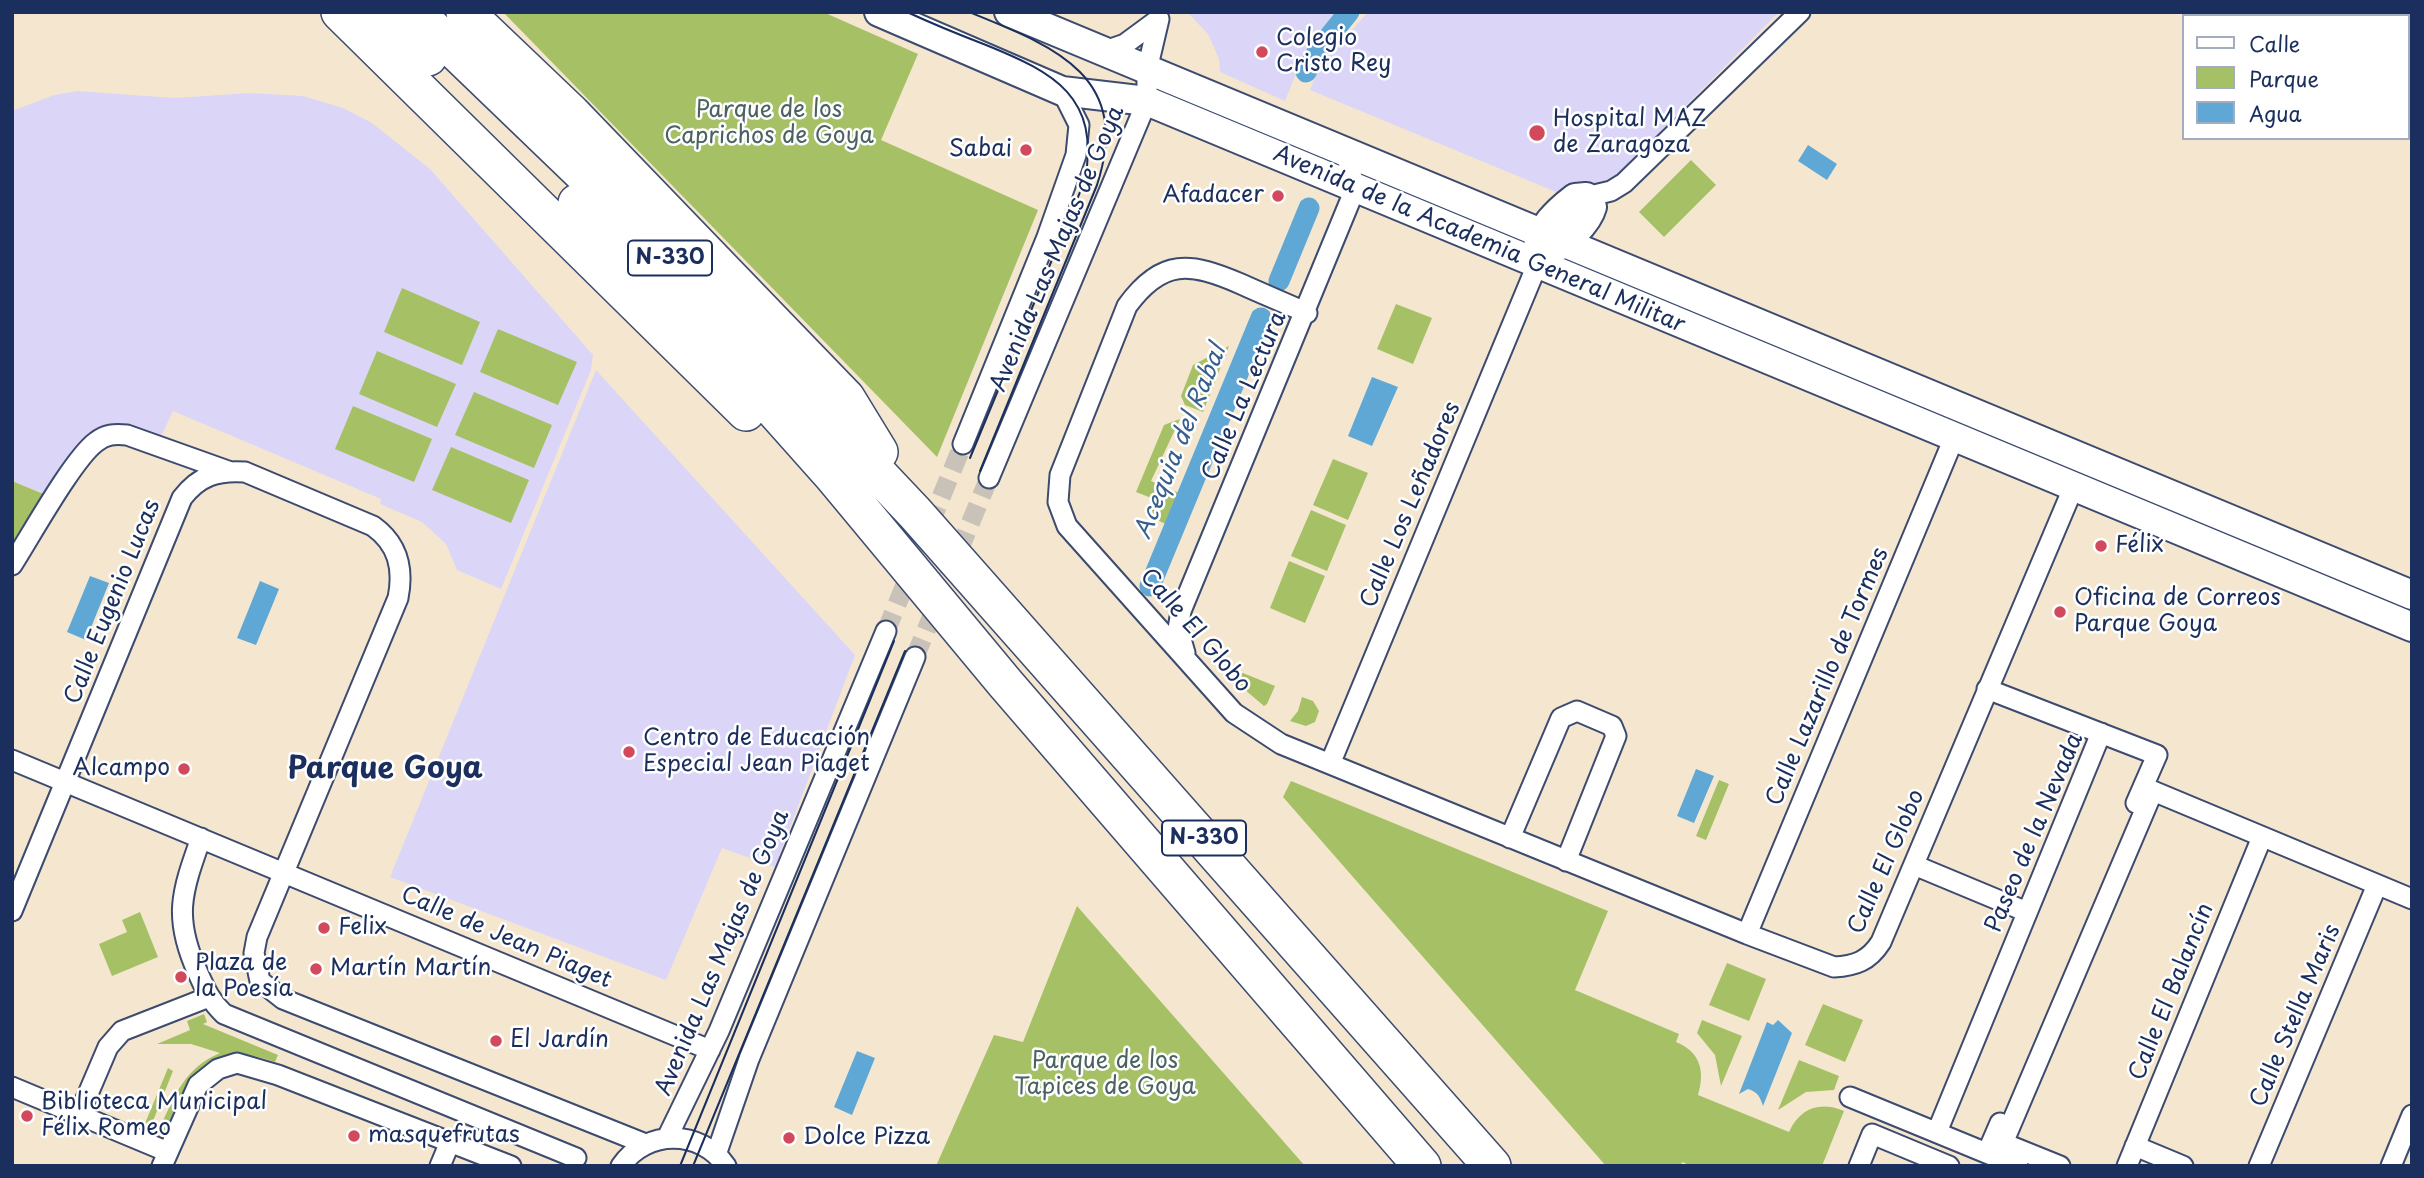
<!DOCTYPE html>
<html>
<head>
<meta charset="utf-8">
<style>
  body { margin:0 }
  #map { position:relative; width:2424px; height:1178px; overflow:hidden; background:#f5e7cf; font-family:"Playpen Sans",sans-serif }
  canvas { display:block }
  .frame { position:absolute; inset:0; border:14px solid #1b2f5e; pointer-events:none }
  .legend { position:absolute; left:2182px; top:14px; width:228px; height:126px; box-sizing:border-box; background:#fff; border:2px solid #a4acbf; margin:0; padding:9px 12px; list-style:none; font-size:21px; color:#1b2f5e }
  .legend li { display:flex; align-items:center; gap:14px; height:35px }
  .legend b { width:35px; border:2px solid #a4acbf }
</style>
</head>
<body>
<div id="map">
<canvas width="2424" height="1178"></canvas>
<div class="frame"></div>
<ul class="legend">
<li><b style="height:9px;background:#fff"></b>Calle</li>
<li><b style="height:19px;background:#a6c066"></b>Parque</li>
<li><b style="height:19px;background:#5fa8d6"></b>Agua</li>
</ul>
</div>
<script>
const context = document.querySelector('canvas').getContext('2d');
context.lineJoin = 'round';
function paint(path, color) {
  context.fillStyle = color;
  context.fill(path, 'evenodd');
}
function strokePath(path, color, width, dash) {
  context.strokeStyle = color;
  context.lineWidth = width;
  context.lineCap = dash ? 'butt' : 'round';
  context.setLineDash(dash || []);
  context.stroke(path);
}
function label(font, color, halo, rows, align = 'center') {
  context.font = font + ' "Playpen Sans",sans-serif';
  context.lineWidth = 5;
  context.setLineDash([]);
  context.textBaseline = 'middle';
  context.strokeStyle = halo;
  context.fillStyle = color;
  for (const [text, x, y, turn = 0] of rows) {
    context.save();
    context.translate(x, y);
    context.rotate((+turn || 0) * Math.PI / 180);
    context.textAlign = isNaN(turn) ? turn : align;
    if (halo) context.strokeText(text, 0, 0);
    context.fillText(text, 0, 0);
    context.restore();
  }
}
const built = new Path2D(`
  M1187,12h154l-40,49 -16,40 -65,-29 -1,-13 -11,-25z
  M1368,12h411l-164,165 -54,17 -251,-104 10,-25z
  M77,91l98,7 74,-5 54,3 40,12 29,15 58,46 163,186 -2,15 -90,219 -44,-19 -11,-26 -24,-22 -42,-18 1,-5 -208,-88 -14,30 -45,-15 -67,69 -35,-14v-370l42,-16z
  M596,370l259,285 -80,212 -53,-19 -56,132 -276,-103z`);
const green = new Path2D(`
  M503,12h320l95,42 -37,86 157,70 -101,247z
  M1691,160l25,25 -52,52 -25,-25z
  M402,288l78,34 -18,43 -78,-33z
  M1396,304l36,14 -19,46 -36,-15z
  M498,329l79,33 -19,43 -78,-33z
  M1229,346l-26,66 -18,-7 -4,-9 12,-31z
  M377,351l79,33 -19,43 -78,-33z
  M474,392l78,33 -18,43 -79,-33z
  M353,406l79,33 -18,43 -79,-33z
  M1180,419l-29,62 28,12 -13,31c-14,-5 -16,-11 -12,-25l-18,-7 28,-67z
  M451,447l78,33 -18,43 -79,-33z
  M1333,459l35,14 -20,47 -35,-15z
  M12,481l34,14 -34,70z
  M1311,510l35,15 -19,46 -36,-15z
  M1289,561l36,15 -20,47 -35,-15z
  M1243,673l32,13 -8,18 -3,2 -26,-22 -1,-8z
  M1302,697l11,4 6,10 -4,11 -9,4 -16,-5 8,-10z
  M1719,780l10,4 -23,56 -10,-4z
  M1291,781l317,130 -33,79 104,44 -3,8c25,10 29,30 22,53l91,37c11,-24 31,-31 55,-21l-22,55h-131l-9,-4 -1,4h-75l-323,-369z
  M1077,906l228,260h-369l58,-131 29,7z
  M140,912l18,45 -46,19 -13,-32 28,-12 -5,-12z
  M1727,963l39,16 -17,42 -40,-16z
  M1823,1004l40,16 -18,42 -40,-17z
  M204,1014l3,8 -4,2 75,31 -3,7c-73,-26 -90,23 -114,80l-20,-9 27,-65 5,3 -20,50 8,4c15,-32 24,-57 59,-72l-29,-9h-34l33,-14 -3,-9z
  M1702,1020l40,16 -21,50 -6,-31 -18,-22z
  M1799,1060l40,16 -5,14 -28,2 -28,18z`);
const water = new Path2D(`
  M1808,145l29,19 -10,16 -29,-19z
  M1372,377l26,10 -26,59 -24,-10z
  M90,576l19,7 -23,57 -19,-8z
  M260,581l19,8 -23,56 -19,-7z
  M1696,769l18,7 -20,47 -17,-7z
  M1778,1020l14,13 -29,73c-3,-9 -5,-14 -15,-17l-9,5 28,-72 6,3z
  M857,1051l18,7 -23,57 -18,-8z`);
const canal = new Path2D(`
  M1306,72l13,-23 30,-37
  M1279,281l30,-73
  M1150,586l111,-268`);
const streetTunnel = new Path2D(`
  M886,631l77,-187
  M915,657l74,-179`);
const street = new Path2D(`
  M1102,52l23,-8 34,-25
  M1586,197l25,-6 13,-8 176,-171
  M1307,313c-22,-10 -44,-19 -66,-29 -51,-22 -79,-26 -114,22l-67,169 -2,27 9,24 167,187 47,31 466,190 87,33c21,-1 35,-6 47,-25l193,-456
  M963,444l84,-207 29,-82 3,-30 -17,-34
  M989,478l158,-377v-31l12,-51
  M12,565c18,-28 61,-106 84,-123 10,-8 18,-8 31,-7l101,36
  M1185,653l-7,-24 3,-18 174,-422 -10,-39
  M1987,689l170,66 -21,48
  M12,760l698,290
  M1330,764l207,-499
  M201,838c-20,56 -28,80 -3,135 7,16 13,29 26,41l352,144
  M1510,838l51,-120 16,-7 35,15 4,10 -50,125
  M1914,865l113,47
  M12,911l170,-413c17,-22 35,-28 63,-26l128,54c25,18 31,42 25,72l-141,339 -3,16 6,28 23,18 360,144
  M1747,934l207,-496
  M12,1087l156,65
  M1850,1097l168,69
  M79,1115l29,-68 14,-16 87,-34
  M1937,1132l164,-399
  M667,1138l52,-107 167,-400
  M2135,1146l48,20
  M717,1152l32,-93 166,-402
  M1987,1153l13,-30
  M162,1166l36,-81 20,-16 19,-6 41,12 233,91
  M440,1166l10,-24
  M621,1166c25,-37 80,-37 105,0
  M1859,1166l13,-32 77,32
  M2060,1166l-57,-23 150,-352 259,108
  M2127,1166l135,-329
  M2259,1166l118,-281
  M2391,1166l21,-51`);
const secondary = new Path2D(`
  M879,12l183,79 85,10 1265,526
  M1009,12l1403,583
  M1538,251c0,-22 20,-40 37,-53l11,-1 6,10c-4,15 -28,40 -44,43`);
const highway = new Path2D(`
  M340,12l406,400
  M380,12l48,45
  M415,12l292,281 208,220 577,653
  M465,12l107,102 274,284 33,54
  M577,203l102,100 154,173 172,207 417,483`);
const tram = new Path2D(`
  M907,12c26,12 53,23 79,33 69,28 114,52 99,135l-115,278
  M969,12c84,34 164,63 128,173l-117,286
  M680,1166l214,-525
  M693,1166l212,-515`);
const markers = [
  [1262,52,7,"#d1495b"],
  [1537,133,9,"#d1495b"],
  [1026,150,7,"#d1495b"],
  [1278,196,7,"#d1495b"],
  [2101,546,7,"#d1495b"],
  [2060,612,7,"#d1495b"],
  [629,752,7,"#d1495b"],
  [184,769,7,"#d1495b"],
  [324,928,7,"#d1495b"],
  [316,969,7,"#d1495b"],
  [181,977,7,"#d1495b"],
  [496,1041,7,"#d1495b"],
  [27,1116,7,"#d1495b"],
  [354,1136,7,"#d1495b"],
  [789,1138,7,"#d1495b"]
];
const shields = [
  [670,258,84],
  [1204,838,84]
];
const shieldNames = [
  ["N-330",670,258],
  ["N-330",1204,838]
];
const poiNames = [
  ["Colegio",1276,39],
  ["Cristo Rey",1276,65],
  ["Hospital MAZ",1553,120],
  ["de Zaragoza",1553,146],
  ["Sabai",1012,150,"right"],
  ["Afadacer",1264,196,"right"],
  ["Félix",2115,546],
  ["Oficina de Correos",2074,599],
  ["Parque Goya",2074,625],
  ["Centro de Educación",643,739],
  ["Especial Jean Piaget",643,765],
  ["Alcampo",170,769,"right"],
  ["Felix",338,928],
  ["Plaza de",195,964],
  ["la Poesía",195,990],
  ["Martín Martín",330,969],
  ["El Jardín",510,1041],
  ["Biblioteca Municipal",41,1103],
  ["Félix Romeo",41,1129],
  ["masquefrutas",368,1136],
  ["Dolce Pizza",803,1138]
];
const parkNames = [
  ["Parque de los",769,111],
  ["Caprichos de Goya",769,137],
  ["Parque de los",1105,1062],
  ["Tapices de Goya",1105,1088]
];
const streetNames = [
  ["Avenida de la Academia General Militar",1479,240,23],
  ["Avenida Las Majas de Goya",1058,249,-67],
  ["Calle La Lectura",1245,396,-67],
  ["Calle Los Leñadores",1411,505,-67],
  ["Calle Eugenio Lucas",113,602,-68],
  ["Calle El Globo",1195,631,49],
  ["Calle Lazarillo de Tormes",1828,677,-67],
  ["Paseo de la Nevada",2035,833,-67],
  ["Calle El Globo",1887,862,-66],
  ["Calle de Jean Piaget",506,938,23],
  ["Avenida Las Majas de Goya",723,953,-67],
  ["Calle El Balancín",2172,992,-68],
  ["Calle Stella Maris",2296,1016,-67]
];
const waterNames = [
  ["Acequia del Rabal",1181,442,-68]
];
const districtNames = [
  ["Parque Goya",385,770]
];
paint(built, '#dbd6f7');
paint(green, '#a6c066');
paint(water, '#5fa8d6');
strokePath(canal, '#5fa8d6', 21);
strokePath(streetTunnel, '#c9c2b8', 19, [19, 10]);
strokePath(street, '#3c4b6f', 23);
strokePath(secondary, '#3c4b6f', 32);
strokePath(highway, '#3c4b6f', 40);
strokePath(street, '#fff', 19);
strokePath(secondary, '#fff', 28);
strokePath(highway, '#fff', 37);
strokePath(tram, '#1b2f5e', 2);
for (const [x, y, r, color] of markers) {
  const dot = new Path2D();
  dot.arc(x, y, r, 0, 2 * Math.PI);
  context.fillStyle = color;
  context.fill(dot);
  strokePath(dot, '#fff', 2.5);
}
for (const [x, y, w] of shields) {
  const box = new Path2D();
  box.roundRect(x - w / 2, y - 17.5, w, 35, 5);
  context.fillStyle = '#fff';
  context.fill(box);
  strokePath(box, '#1b2f5e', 2);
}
label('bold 21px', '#1b2f5e', null, shieldNames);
label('23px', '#1b2f5e', '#fff', poiNames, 'left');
label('23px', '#4c6261', '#fff', parkNames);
label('23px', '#1b2f5e', '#fff', streetNames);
label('italic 24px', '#365f8e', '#fff', waterNames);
label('bold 30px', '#1b2f5e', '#fff', districtNames);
</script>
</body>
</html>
